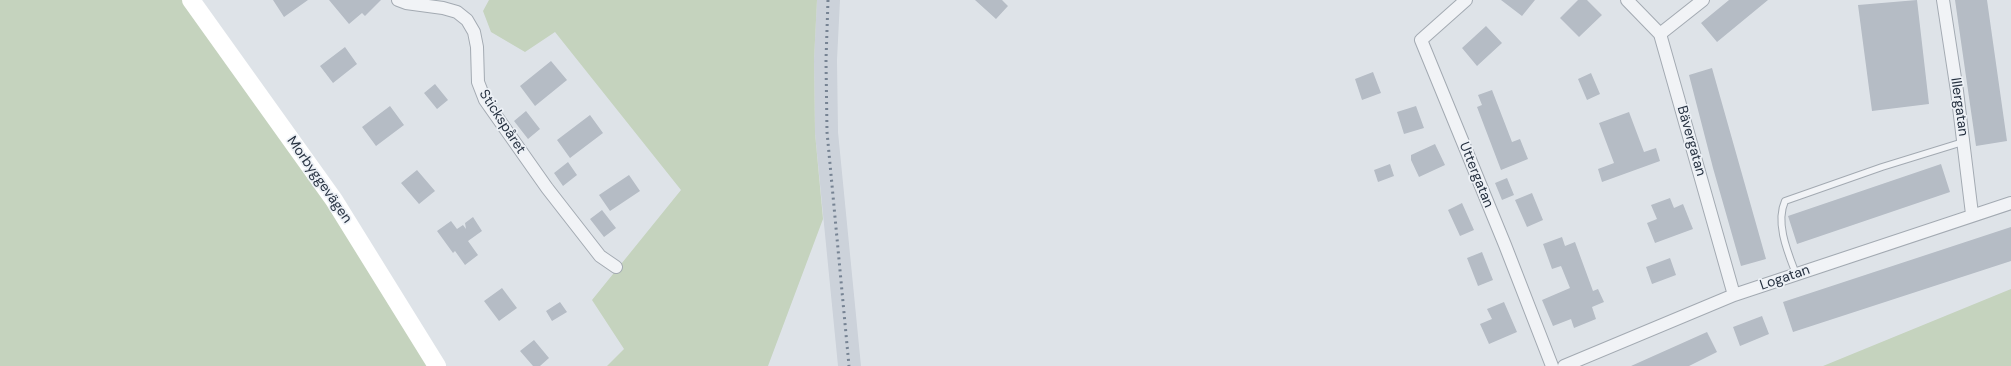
<!DOCTYPE html>
<html>
<head>
<meta charset="utf-8">
<style>
  body { margin:0 }
  canvas { display:block; background:#dee3e8 }
</style>
</head>
<body>
<canvas width="2011" height="366"></canvas>
<script>
const context = document.querySelector('canvas').getContext('2d');
context.lineJoin = 'round';
function paint(path, color) {
  context.fillStyle = color;
  context.fill(path, 'evenodd');
}
function strokePath(path, color, width, dash) {
  context.strokeStyle = color;
  context.lineWidth = width;
  context.lineCap = dash ? 'butt' : 'round';
  context.setLineDash(dash || []);
  context.stroke(path);
}
function label(font, color, halo, rows, align = 'center') {
  context.font = font + ' "DM Sans",sans-serif';
  context.lineWidth = 3.5;
  context.setLineDash([]);
  context.textBaseline = 'middle';
  context.strokeStyle = halo;
  context.fillStyle = color;
  for (const [text, x, y, turn = 0] of rows) {
    context.save();
    context.translate(x, y);
    context.rotate((+turn || 0) * Math.PI / 180);
    context.textAlign = isNaN(turn) ? turn : align;
    if (halo) context.strokeText(text, 0, 0);
    context.fillText(text, 0, 0);
    context.restore();
  }
}
const built = new Path2D(`
  M817,0h23l-3,60 1,72 23,234h-23l-23,-233 -1,-73z`);
const green = new Path2D(`
  M0,0h191l246,366h-437z
  M489,0h328l-3,60 1,73 8,86 -55,147h-161l17,-17 -32,-49 89,-110 -126,-158 -30,20 -34,-20 -8,-21z
  M2011,289v77h-188z`);
const building = new Path2D(`
  M273,0h35l-24,17z
  M329,0h52l-16,16 -3,-3 -13,11z
  M975,0h27l6,6 -12,13z
  M1501,0h34l-13,16z
  M1578,0h9l15,15 -23,22 -19,-19z
  M1729,0h39l-51,42 -16,-19z
  M1917,0l12,104 -57,7 -14,-106z
  M1955,0h32l20,141 -31,5z
  M1486,26l16,17 -25,23 -15,-18z
  M345,47l12,17 -24,19 -13,-17z
  M551,61l16,19 -32,26 -15,-20z
  M1712,68l54,191 -25,7 -28,-98 -24,-93z
  M1373,72l8,21 -19,7 -7,-21z
  M1591,73l9,21 -13,6 -9,-21z
  M435,84l13,16 -11,9 -13,-16z
  M1492,90l20,52 8,-3 8,20 -27,11 -24,-63 5,-2 -4,-10z
  M390,106l14,19 -28,21 -14,-19z
  M1416,106l8,22 -20,6 -7,-22z
  M526,111l14,18 -12,10 -14,-18z
  M1629,112l15,40 12,-4 4,13 -58,21 -4,-13 16,-6 -15,-40z
  M590,115l13,18 -33,25 -13,-18z
  M1435,144l10,21 -26,12 -8,-17v-5z
  M568,162l9,13 -14,11 -9,-13z
  M1390,164l4,12 -16,6 -4,-12z
  M1941,164l9,28 -153,52 -9,-28z
  M417,170l18,21 -16,13 -18,-21z
  M629,175l11,16 -30,20 -11,-16z
  M1507,178l7,17 -12,5 -7,-17z
  M1532,193l11,27 -16,7 -12,-27z
  M1670,198l4,10 9,-4 10,25 -38,14 -8,-20 10,-4 -6,-14z
  M1462,203l12,27 -14,6 -12,-26z
  M602,210l14,18 -12,9 -14,-18z
  M473,217l9,14 -14,10 10,14 -13,10 -10,-14 -2,2 -16,-22 14,-10 6,8 6,-4 3,4 -1,-6z
  M2011,227v34l-218,71 -10,-30z
  M1562,237l3,9 10,-4 18,49 5,-2 6,13 -12,5 4,12 -22,9 -3,-9 -18,7 -11,-26 28,-12 -9,-22 -9,3 -9,-25z
  M1482,252l11,28 -15,6 -11,-28z
  M1670,258l6,17 -24,9 -6,-17z
  M502,288l15,20 -18,13 -15,-20z
  M560,302l7,10 -15,9 -6,-10z
  M1504,302l13,30 -28,12 -9,-20 12,-5 -5,-10z
  M1762,316l7,18 -29,12 -7,-19z
  M1707,332l10,20 -28,14h-58z
  M534,340l15,18 -9,8h-7l-13,-15z`);
const lane = new Path2D(`
  M1796,274c-8,-21 -21,-51 -11,-73l97,-34 81,-25`);
const street = new Path2D(`
  M398,0l8,3 37,5 14,4 10,8 7,12 3,15 1,35 7,18 62,88 53,68 16,11
  M1466,0l-45,40 84,205 47,121
  M1627,0l33,34 74,261
  M1943,0l14,91 15,123
  M1660,34l43,-34
  M1564,366l170,-71 277,-92`);
const secondary = new Path2D(`
  M191,0l143,200 103,166`);
const rail = new Path2D(`
  M828,0l-2,60 1,72 22,234`);
const streetNames = [
  ["Illergatan",1959,107,82],
  ["Stickspåret",502,122,57],
  ["Bävergatan",1691,141,74],
  ["Uttergatan",1476,175,68],
  ["Morbyggevägen",319,180,55],
  ["Logatan",1785,278,-19]
];
paint(built, '#ccd2da');
paint(green, '#c5d3be');
paint(building, '#b5bcc5');
strokePath(lane, '#a3aab2', 8);
strokePath(street, '#a3aab2', 14);
strokePath(lane, '#f1f3f6', 6);
strokePath(street, '#f1f3f6', 12);
strokePath(secondary, '#fff', 18);
strokePath(rail, '#768393', 3, [2, 4]);
label('14px', '#263140', '#edf1f6', streetNames);
</script>
</body>
</html>
